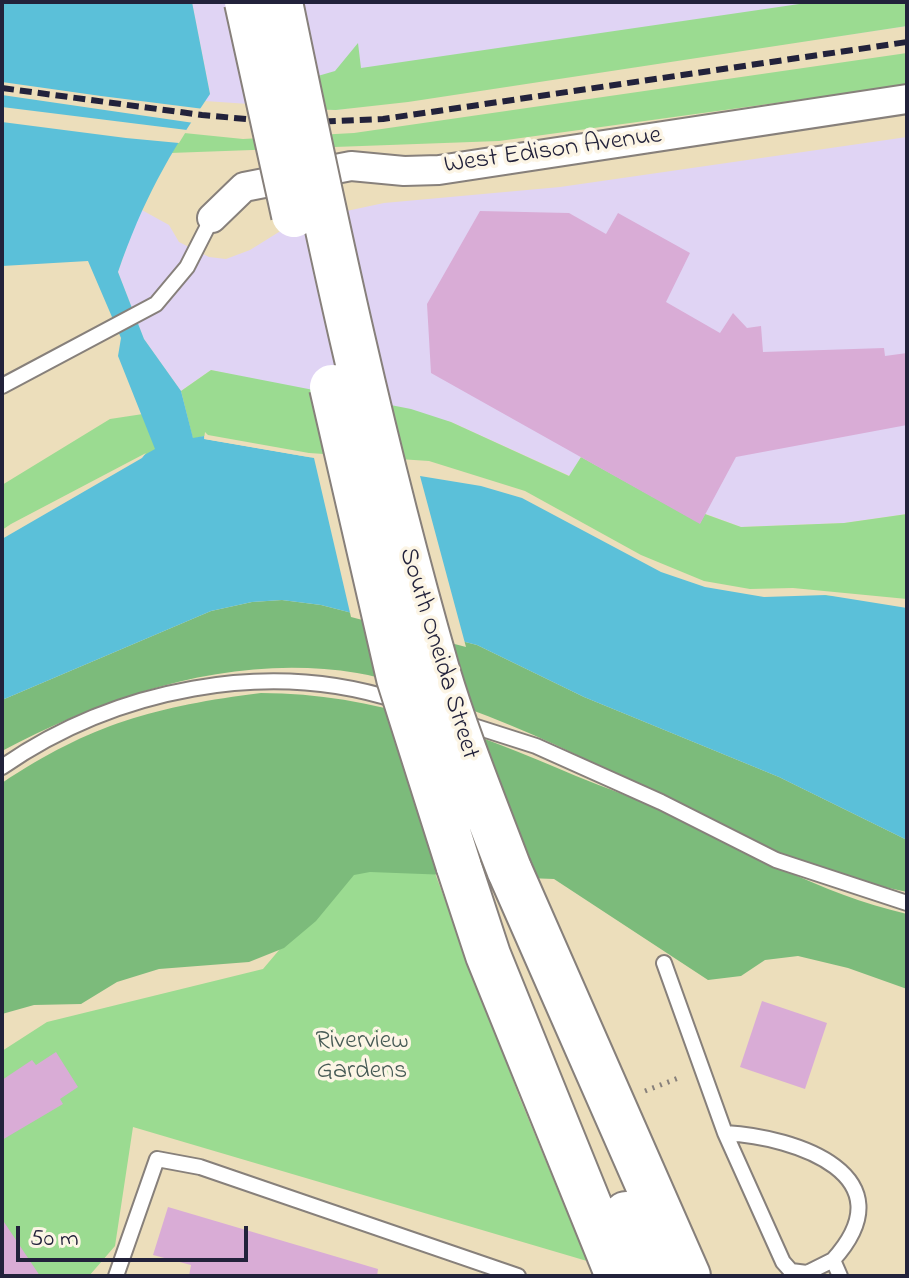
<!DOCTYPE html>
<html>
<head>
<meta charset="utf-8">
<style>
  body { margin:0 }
  #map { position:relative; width:909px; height:1278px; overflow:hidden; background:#ecdebb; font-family:"Indie Flower",sans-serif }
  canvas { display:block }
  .frame { position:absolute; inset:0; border:4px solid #22223b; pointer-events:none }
  .scale { position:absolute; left:16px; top:1226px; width:232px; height:36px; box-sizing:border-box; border:4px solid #22223b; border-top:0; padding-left:10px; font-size:24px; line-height:28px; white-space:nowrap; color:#22223b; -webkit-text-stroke:6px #fcf5e5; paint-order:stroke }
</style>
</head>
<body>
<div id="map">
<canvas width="909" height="1278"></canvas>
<div class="frame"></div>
<div class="scale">50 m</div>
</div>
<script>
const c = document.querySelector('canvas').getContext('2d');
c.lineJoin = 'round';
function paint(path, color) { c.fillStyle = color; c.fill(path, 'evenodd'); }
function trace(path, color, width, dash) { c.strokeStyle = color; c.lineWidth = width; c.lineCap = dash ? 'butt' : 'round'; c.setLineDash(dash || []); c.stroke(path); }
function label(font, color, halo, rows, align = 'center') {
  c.font = font + ' "Indie Flower",sans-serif'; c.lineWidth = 7; c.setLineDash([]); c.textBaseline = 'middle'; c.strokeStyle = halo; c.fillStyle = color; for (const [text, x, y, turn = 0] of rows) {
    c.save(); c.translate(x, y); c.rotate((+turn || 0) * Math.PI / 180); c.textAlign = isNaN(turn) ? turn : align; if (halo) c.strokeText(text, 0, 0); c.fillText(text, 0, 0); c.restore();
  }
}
paint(new Path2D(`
  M 192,2 L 907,2 L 907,26 L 336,110 L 205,101 L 210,93 Z
  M 907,137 L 907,514 L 844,523 L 741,527 L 706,514 L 700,524 L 581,457 L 570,476 L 451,422 L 211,370 L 181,391 L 144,339 L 118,272 L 140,209 L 169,225 L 179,242 L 209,257 L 226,259 L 250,250 L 295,222 L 384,203 L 560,187 Z`), '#e0d4f4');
paint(new Path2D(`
  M 813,2 L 907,2 L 907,26 L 408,102 L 336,110 L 297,109 L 304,80 L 335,71 L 358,43 L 361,68 Z
  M 907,53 L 907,85 L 499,141 L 170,153 L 184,133 L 243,139 L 354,133 Z
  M 211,370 L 411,409 L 451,422 L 569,476 L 581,457 L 700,523 L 705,514 L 741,527 L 844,523 L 907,514 L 907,603 L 749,593 L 703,585 L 309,457 L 204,436 L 193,439 L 181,391 Z
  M 143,414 L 156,450 L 2,535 L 2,485 L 110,419 Z
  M 430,860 L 519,1096 L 587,1261 L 133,1127 L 115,1246 L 89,1276 L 2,1276 L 2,1051 L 47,1022 L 263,969 L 352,864 Z`), '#9bdb91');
paint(new Path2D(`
  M 282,600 L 321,605 L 477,645 L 584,697 L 779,777 L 907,840 L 907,892 C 868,883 828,875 791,858 C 674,808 565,740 443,700 C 416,691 386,677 357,673 C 232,653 111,694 2,751 L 2,700 L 211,611 L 252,602 Z
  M 261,693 C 375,693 473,732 576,776 C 606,788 637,799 666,813 C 748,851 818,893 907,914 L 907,989 L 848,968 L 798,956 L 765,960 L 741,976 L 708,980 L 554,879 L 370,872 L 354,875 L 316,921 L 284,948 L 249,962 L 159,969 L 117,982 L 81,1004 L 34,1005 L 2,1014 L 2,783 C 90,724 157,706 261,693 Z`), '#7cbb7b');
paint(new Path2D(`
  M 2,2 L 192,2 L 210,94 C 168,156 143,200 118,272 L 144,339 L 181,391 L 193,438 L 204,436 L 205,439 L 309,457 L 428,465 L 523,495 L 639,559 L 703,585 L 749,593 L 792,592 L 907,603 L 907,840 L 779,777 L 584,697 L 477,645 L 321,605 L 282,600 L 252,602 L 211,611 L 2,700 L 2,535 L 155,449 L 118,356 L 121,338 L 88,261 L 2,266 Z`), '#5bc0d9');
paint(new Path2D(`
  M 2,82 L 101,96 L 204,109 L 194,123 L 2,95 Z
  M 2,107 L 187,130 L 179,143 L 126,138 L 2,122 Z
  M 205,432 L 208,435 L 309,453 L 429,461 L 525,491 L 641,555 L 704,581 L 750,589 L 793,588 L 907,599 L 907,608 L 826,595 L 764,597 L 705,587 L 661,572 L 522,498 L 481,486 L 420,476 L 466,647 L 351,617 L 314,458 L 204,439 Z
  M 146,453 L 142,458 L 2,539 L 2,530 L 11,524 Z`), '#ecdebb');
paint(new Path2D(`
  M 480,211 L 569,213 L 606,234 L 618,213 L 690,253 L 666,302 L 720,333 L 733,313 L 747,328 L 761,326 L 763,352 L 884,348 L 885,356 L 907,353 L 907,425 L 736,457 L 700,524 L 431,373 L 427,304 Z
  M 762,1001 L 827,1023 L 805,1089 L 740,1067 Z
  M 56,1052 L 78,1087 L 60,1099 L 63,1104 L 2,1140 L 2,1080 L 32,1060 L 36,1065 Z
  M 168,1207 L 378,1269 L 377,1276 L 189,1276 L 191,1265 L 153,1255 Z
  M 2,1219 L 40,1276 L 2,1276 Z`), '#d9acd6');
const lane = new Path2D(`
  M 2,386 L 156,304 L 187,267 L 212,218
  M 464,723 L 536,746 L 661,802 L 776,860 L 907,903
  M 2,767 C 115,689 267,658 398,701
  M 664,963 L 725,1133 L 783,1262 L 791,1271 L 807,1273 L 833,1260 L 840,1276
  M 725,1133 C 798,1137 909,1176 833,1260
  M 116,1276 L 157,1159 L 200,1167 L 518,1276`);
const street = new Path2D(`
  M 212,218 L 244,187 L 351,166 L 404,171 L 439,170 L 907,99`);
const primary = new Path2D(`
  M 458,864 L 488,955 L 618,1276
  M 509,869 L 688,1276
  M 626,1214 L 651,1276`);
trace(lane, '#87807b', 18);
trace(street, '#87807b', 32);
trace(primary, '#87807b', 48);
trace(new Path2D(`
  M 645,1091 L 681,1077`), '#87807b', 5, [2, 6]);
trace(lane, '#fff', 14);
trace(street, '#fff', 28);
trace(primary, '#fff', 44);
trace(new Path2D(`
  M 2,88 L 202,115 L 290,123 L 383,119 L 907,42`), '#22223b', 6, [12, 6]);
const primaryBridge = new Path2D(`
  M 247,2 L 294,215
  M 280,2 C 326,226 374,450 437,670 C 457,737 484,803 509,869
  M 332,387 L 399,678 L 458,864`);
trace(primaryBridge, '#87807b', 48, []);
trace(primaryBridge, '#fff', 44);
label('26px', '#22223b', '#fcf5e5', [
  ["West Edison Avenue",553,152,-8],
  ["South Oneida Street",437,654,73]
]);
label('26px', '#465a55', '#fcf5e5', [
  ["Riverview",362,1043],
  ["Gardens",362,1073]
]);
</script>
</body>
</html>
